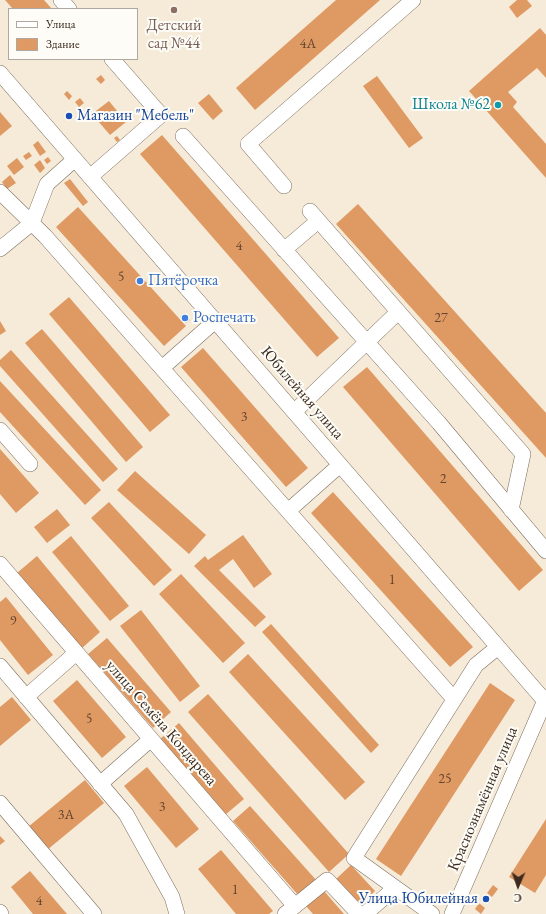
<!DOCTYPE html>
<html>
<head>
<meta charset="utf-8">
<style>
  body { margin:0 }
  #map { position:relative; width:546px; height:914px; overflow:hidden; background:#f6ebd8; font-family:"EB Garamond",serif }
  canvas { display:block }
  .legend { position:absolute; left:8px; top:8px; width:130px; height:52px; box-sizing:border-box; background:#fdfcf7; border:1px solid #afa8a0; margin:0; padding:5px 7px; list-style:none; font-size:12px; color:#3b2a1e }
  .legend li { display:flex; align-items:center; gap:8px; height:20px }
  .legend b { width:20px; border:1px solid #afa8a0 }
  .north { position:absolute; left:498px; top:866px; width:40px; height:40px; -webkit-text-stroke:3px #fdfcf7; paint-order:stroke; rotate:182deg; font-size:11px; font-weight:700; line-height:16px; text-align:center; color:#3b2a1e }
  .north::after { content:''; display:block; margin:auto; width:14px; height:18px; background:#3b2a1e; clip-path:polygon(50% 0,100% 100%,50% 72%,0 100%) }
</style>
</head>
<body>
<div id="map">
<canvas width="546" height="914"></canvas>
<ul class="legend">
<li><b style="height:5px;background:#fff"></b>Улица</li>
<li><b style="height:11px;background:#df9963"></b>Здание</li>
</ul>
<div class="north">С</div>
</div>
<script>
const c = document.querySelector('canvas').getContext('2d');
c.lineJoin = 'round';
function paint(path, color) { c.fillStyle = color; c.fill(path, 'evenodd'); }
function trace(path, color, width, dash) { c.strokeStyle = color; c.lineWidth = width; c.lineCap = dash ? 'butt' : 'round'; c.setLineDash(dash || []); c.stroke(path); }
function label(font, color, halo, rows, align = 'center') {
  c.font = font + ' "EB Garamond",serif'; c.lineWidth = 4; c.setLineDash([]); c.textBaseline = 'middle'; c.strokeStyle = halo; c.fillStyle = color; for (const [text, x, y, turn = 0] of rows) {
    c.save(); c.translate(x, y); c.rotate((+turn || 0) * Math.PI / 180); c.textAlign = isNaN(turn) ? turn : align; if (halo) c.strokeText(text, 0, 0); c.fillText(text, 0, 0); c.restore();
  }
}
paint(new Path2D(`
  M 5,0 L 44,0 L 52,9 L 13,9 Z
  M 336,0 L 380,0 L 255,110 L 236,88 Z
  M 517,0 L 527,0 L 532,6 L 517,18 L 509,7 Z
  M 540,28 L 546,35 L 546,78 L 537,68 L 508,92 L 517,102 L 513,107 L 546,144 L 546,178 L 469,91 Z
  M 101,75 L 105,80 L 101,84 L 96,79 Z
  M 377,76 L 423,138 L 409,148 L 363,86 Z
  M 67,91 L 72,96 L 69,100 L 64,94 Z
  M 209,94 L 223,111 L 213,120 L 198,103 Z
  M 80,98 L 84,103 L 79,107 L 75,102 Z
  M 109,101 L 126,122 L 110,135 L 92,114 Z
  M 0,112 L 12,126 L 0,136 Z
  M 162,135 L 339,338 L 317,357 L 140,154 Z
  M 117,136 L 120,140 L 117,142 L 114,138 Z
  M 38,141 L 46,152 L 40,156 L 33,145 Z
  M 29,152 L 32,156 L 26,160 L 23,156 Z
  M 48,157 L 51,161 L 47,164 L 44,160 Z
  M 17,158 L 24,167 L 14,175 L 7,166 Z
  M 40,160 L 45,168 L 40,173 L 34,165 Z
  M 10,175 L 16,183 L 7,189 L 2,182 Z
  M 70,179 L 88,202 L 83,206 L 64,183 Z
  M 358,204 L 546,413 L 546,458 L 336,224 Z
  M 78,207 L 186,326 L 164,346 L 56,227 Z
  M 69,297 L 170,415 L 150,432 L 49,314 Z
  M 184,313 L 190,320 L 186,323 L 180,317 Z
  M 0,321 L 6,331 L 0,335 Z
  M 42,329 L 143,447 L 126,462 L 25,343 Z
  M 203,348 L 308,468 L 286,487 L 181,367 Z
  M 11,350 L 118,469 L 103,482 L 0,366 L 0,360 Z
  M 367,367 L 543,570 L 519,591 L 343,387 Z
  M 0,381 L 101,490 L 85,505 L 0,412 Z
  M 0,449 L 39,493 L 16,513 L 0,494 Z
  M 135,471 L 206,535 L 189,554 L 117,490 Z
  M 333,492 L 473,647 L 450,667 L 311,513 Z
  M 109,502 L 172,570 L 154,586 L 91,518 Z
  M 57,509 L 70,525 L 47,543 L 34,527 Z
  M 243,535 L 272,574 L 254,588 L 233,559 L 219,570 L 266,617 L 255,627 L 194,566 L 205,556 L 208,560 Z
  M 71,536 L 129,606 L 110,621 L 52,552 Z
  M 37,556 L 100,632 L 81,649 L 17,573 Z
  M 181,574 L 245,643 L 223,663 L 159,594 Z
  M 6,597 L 53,655 L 28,675 L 0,640 L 0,602 Z
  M 141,610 L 200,686 L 180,702 L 120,626 Z
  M 271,624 L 379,745 L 371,753 L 262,632 Z
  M 107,638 L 171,712 L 153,728 L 88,654 Z
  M 248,654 L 365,782 L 345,800 L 229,672 Z
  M 77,680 L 126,737 L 102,758 L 53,701 Z
  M 490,683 L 515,700 L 401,876 L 376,859 Z
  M 208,694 L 349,854 L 329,872 L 188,712 Z
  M 12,697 L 31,720 L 0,746 L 0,707 Z
  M 179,723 L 244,799 L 225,815 L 160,739 Z
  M 147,767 L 199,829 L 176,848 L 124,786 Z
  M 85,780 L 104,803 L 47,850 L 28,827 Z
  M 250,806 L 317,881 L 299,896 L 233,821 Z
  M 546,819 L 546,875 L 535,893 L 509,877 Z
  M 0,836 L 5,841 L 0,845 Z
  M 221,850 L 273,911 L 269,914 L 236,914 L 198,869 Z
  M 351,865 L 375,891 L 360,905 L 336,879 Z
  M 30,871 L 67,914 L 33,914 L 11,887 Z
  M 493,885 L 498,889 L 492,897 L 487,893 Z
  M 324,891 L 344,914 L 313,914 L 306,906 Z
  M 479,903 L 485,908 L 481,914 L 475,909 Z`), '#df9963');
const minor = new Path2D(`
  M 61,0 L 69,9
  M 0,73 L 545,701
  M 183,136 L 439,423 L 546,551
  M 90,177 L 161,115 L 112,59
  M 284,186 L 248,144 L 413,0
  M 0,192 L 45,236 L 454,699
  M 310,211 L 523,454 L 511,510
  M 0,249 L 32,223 L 47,184 L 75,159
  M 284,250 L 318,221
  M 162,368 L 215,321
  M 294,412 L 398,312
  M 0,430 L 30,464
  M 288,511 L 340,465
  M 0,564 L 295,906
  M 0,666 L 126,814 L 172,897 L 177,914
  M 26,697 L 76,653
  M 100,784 L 151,739
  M 0,803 L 94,914
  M 0,912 L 1,914
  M 285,914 L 327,880 L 359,914
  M 365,914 L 395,888
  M 432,914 L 354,858 L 476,665 L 498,647
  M 452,914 L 546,698`);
trace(minor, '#7c6e5f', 16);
trace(minor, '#fff', 15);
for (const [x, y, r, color] of [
  [174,10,4,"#8d6e63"],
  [498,105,4,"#0f9aa8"],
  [69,116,4,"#1a4fb4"],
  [140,281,4,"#3f7fe0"],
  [185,318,4,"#3f7fe0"],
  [486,899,4,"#1a4fb4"]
]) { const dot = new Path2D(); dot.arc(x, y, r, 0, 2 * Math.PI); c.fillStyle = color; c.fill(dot); trace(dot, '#fdfcf7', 1.5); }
label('14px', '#64462f', null, [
  ["4А",308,44],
  ["4",239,246],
  ["5",121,277],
  ["27",441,318],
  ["3",244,417],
  ["2",443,479],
  ["1",392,580],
  ["9",13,621],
  ["5",89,719],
  ["25",445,779],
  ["3",162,807],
  ["3А",66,815],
  ["1",235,890],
  ["4",39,901]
]);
label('16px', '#785e54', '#fdfcf7', [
  ["Детский",174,26],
  ["сад №44",174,44]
]);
label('16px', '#0d838f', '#fdfcf7', [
  ["Школа №62",490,105]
], 'right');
label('16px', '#164399', '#fdfcf7', [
  ["Магазин \"Мебель\"",77,116],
  ["Улица Юбилейная",478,899,"right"]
], 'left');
label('16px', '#366cbe', '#fdfcf7', [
  ["Пятёрочка",148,281],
  ["Роспечать",193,318]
], 'left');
label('16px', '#3b2a1e', '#fdfcf7', [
  ["Юбилейная улица",302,393,49],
  ["улица Семёна Кондарева",161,723,49],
  ["Краснознамённая улица",483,799,-67]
]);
</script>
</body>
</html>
